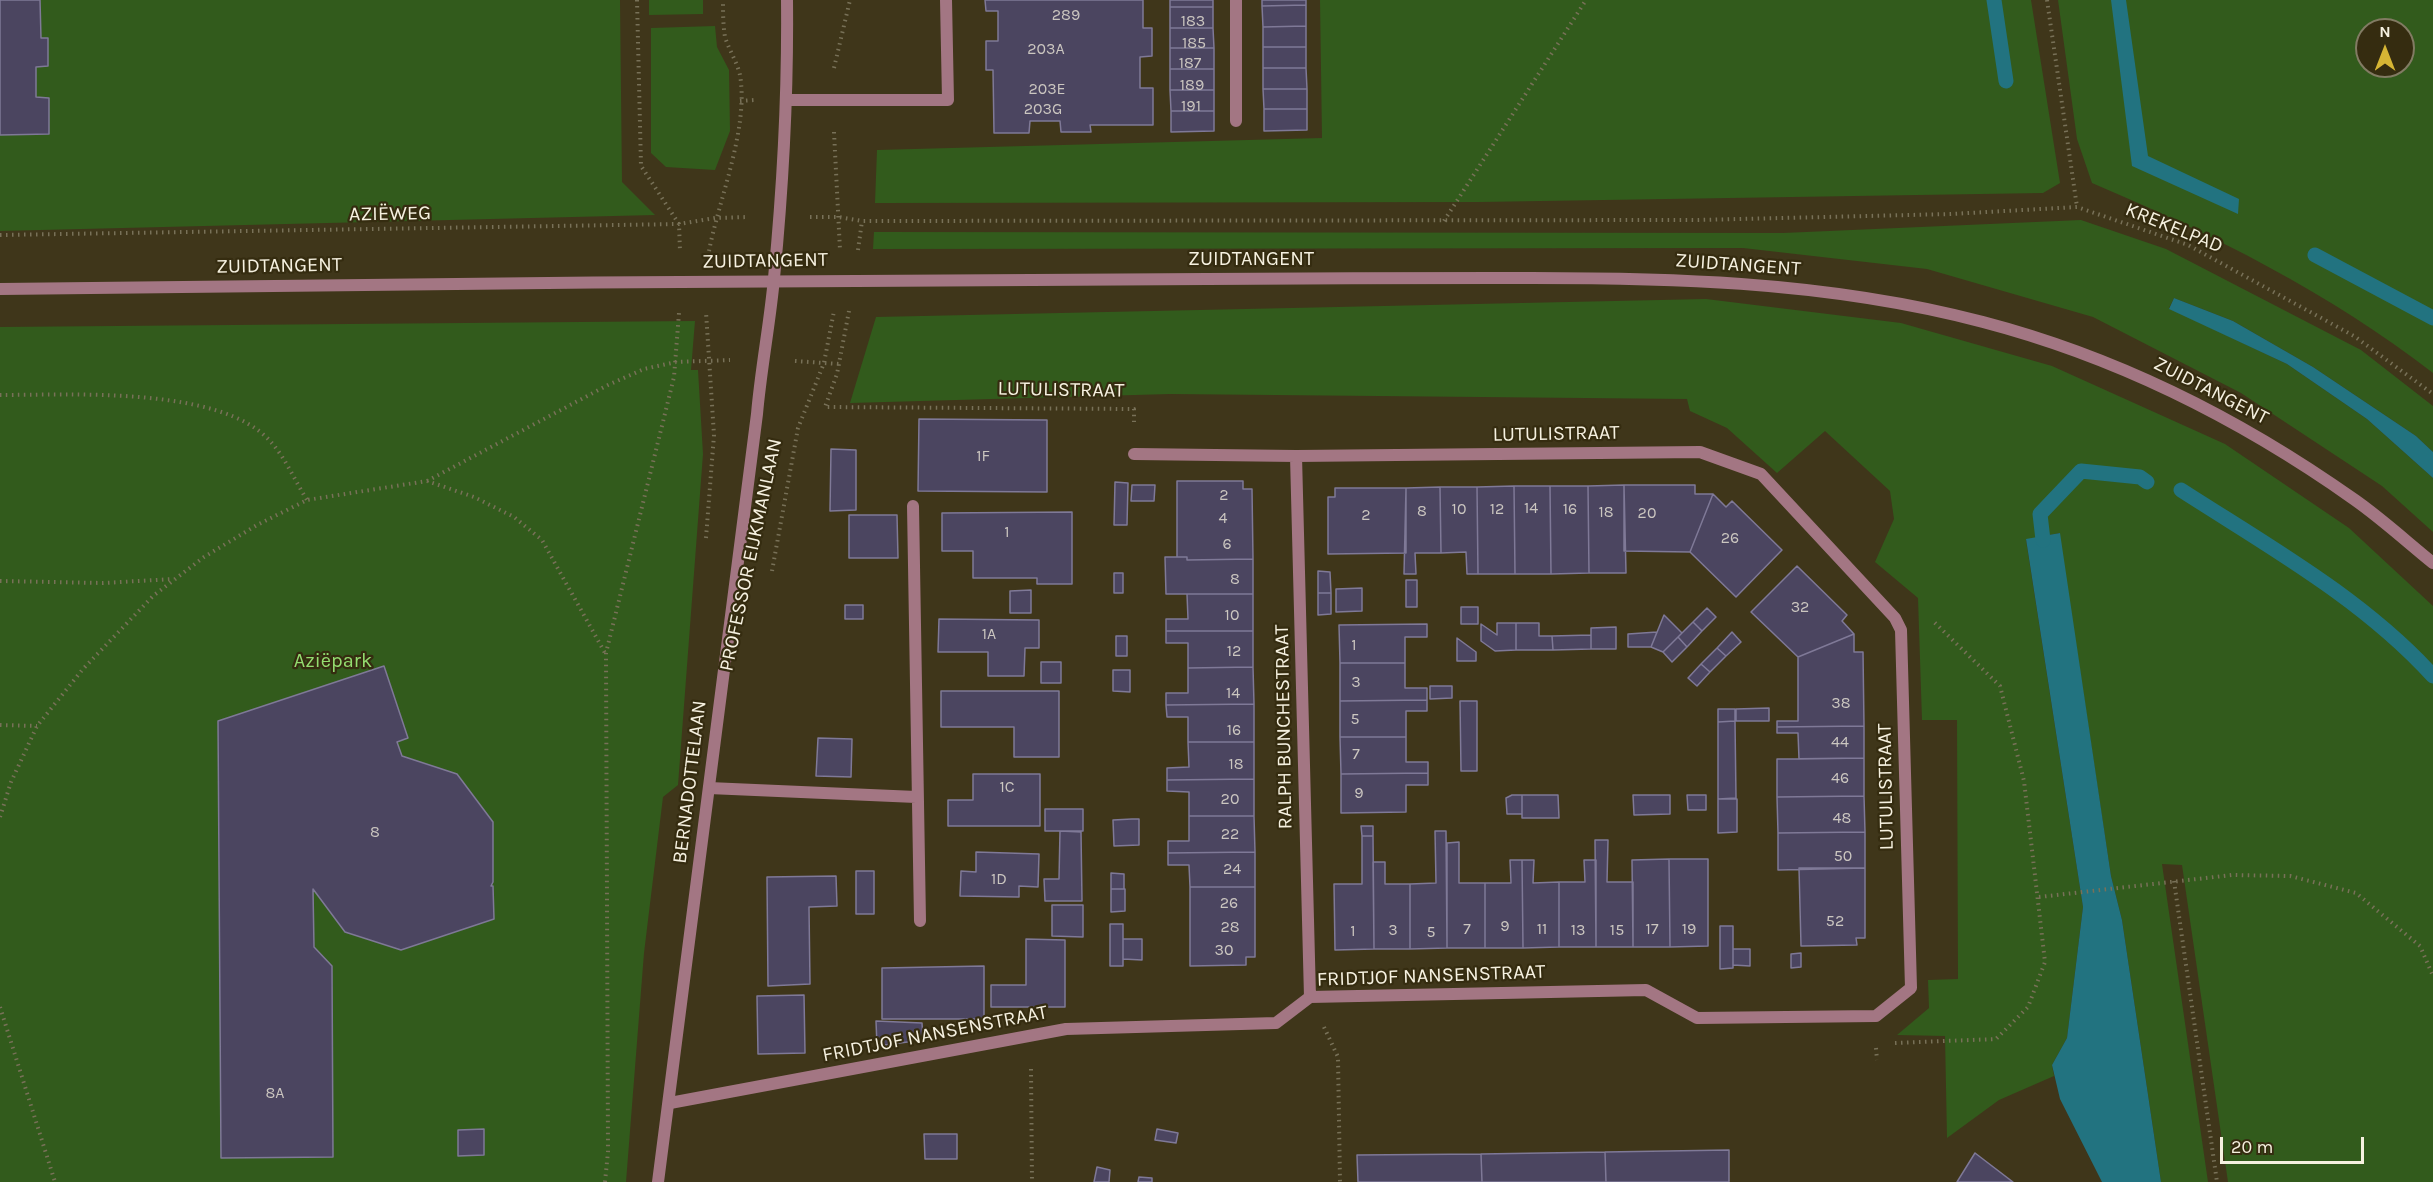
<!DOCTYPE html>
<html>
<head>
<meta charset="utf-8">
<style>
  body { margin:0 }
  #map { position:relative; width:2433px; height:1182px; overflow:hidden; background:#3f361a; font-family:Karla,sans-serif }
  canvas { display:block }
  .north { position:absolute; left:2355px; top:18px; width:60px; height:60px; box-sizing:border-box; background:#352c10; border:2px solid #827b63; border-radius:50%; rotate:0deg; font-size:16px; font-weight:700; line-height:24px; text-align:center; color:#f6f1e0 }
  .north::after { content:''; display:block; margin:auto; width:21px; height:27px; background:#d6b534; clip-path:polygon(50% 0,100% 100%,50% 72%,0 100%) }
  .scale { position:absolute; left:2220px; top:1137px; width:144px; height:27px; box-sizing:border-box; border:3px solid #f6f1e0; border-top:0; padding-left:8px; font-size:18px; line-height:21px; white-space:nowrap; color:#f6f1e0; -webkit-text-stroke:4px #352c10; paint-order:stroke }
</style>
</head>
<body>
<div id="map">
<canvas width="2433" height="1182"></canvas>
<div class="north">N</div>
<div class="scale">20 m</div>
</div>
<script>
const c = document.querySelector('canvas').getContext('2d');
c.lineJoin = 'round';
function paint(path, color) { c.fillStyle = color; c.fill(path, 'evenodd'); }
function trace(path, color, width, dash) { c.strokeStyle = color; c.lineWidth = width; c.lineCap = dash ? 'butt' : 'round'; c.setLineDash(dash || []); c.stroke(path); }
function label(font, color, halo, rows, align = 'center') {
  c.font = font + ' Karla,sans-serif'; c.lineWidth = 4.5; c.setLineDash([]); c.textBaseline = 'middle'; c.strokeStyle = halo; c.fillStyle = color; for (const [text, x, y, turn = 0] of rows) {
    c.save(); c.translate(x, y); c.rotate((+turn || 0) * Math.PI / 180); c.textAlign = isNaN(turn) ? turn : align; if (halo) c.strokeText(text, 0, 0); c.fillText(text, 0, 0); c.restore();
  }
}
paint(new Path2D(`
  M 0,0 L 620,0 L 622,182 L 655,215 L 0,231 Z
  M 649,0 L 703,0 L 703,14 L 649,15 Z
  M 1320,0 L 2031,0 L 2060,183 L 2043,193 L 1479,202 L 875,203 L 877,150 L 1322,138 Z
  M 2058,0 L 2433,0 L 2433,373 C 2330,293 2212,234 2092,183 L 2077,139 ZM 2367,30 L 2403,30 L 2403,66 L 2367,66 Z
  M 715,26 L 717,47 L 729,70 L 730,131 L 715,170 L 666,167 L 651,153 L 651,28 Z
  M 2081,220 L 2166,249 L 2361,350 L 2433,406 L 2433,452 L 2416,436 L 2313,367 L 2233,321 L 2174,298 L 2169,308 L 2287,364 L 2367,419 L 2433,478 L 2433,532 L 2382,486 L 2241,393 L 2093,317 L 1927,269 L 1743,248 L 873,249 L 874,232 L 1783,233 Z
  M 1706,299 L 1901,323 L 2052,366 L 2225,444 L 2349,528 L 2433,606 L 2433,1182 L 2228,1182 L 2182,865 L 2162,864 L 2208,1182 L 2161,1182 L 2122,920 L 2111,876 L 2059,533 L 2026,540 L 2083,907 L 2067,1038 L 2052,1065 L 2054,1076 L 1999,1100 L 1947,1138 L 1945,1036 L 1897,1035 L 1929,1008 L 1928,980 L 1958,979 L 1957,720 L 1922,720 L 1918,598 L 1875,562 L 1894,519 L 1890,491 L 1825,431 L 1777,473 L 1727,428 L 1690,411 L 1687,399 L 1170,394 L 850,403 L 876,317 Z
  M 695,321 L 691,370 L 698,370 L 703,454 L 678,785 L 663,797 L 644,953 L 626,1182 L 0,1182 L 0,327 Z`), '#325b1c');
paint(new Path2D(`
  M 2111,0 L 2126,0 L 2148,156 L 2239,199 L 2238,214 L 2132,166 Z
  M 2174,298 L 2233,321 L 2313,367 L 2416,436 L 2433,452 L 2433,478 L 2367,419 L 2287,364 L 2169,309 Z
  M 2060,533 L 2111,876 L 2122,920 L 2161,1182 L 2102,1182 L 2060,1099 L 2052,1065 L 2067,1038 L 2083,907 L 2026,539 Z`), '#227380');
trace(new Path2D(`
  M 1994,0 L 2006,81
  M 2315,255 L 2433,318
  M 2181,490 C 2268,546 2363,599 2433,676
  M 2043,540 L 2040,514 L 2081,471 L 2140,477 L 2147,482`), '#227380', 15);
const building = new Path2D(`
  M 0,0 L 40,0 L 41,38 L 48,38 L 48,66 L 36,67 L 36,97 L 49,98 L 49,134 L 0,135 Z
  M 985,0 L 1143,0 L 1143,28 L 1152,28 L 1152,56 L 1140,57 L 1140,88 L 1153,88 L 1153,125 L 1090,125 L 1091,132 L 1061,132 L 1060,121 L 1030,121 L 1029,133 L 994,133 L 993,70 L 986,70 L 986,41 L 998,41 L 998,11 L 986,11 Z
  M 1170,0 L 1213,0 L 1213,7 L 1170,7 Z
  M 1262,0 L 1306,0 L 1306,5 L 1262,6 Z
  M 1306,5 L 1306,26 L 1263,27 L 1262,6 Z
  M 1170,7 L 1213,7 L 1213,28 L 1170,28 Z
  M 1306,26 L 1306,47 L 1263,47 L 1263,27 Z
  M 1170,28 L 1213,28 L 1214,48 L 1170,48 Z
  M 1263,47 L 1306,47 L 1306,68 L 1263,68 Z
  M 1170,48 L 1214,48 L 1214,69 L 1170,69 Z
  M 1263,68 L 1306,68 L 1307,89 L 1263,89 Z
  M 1170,69 L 1214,69 L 1214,90 L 1170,90 Z
  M 1263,89 L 1307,89 L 1307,109 L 1264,109 Z
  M 1170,90 L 1214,90 L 1214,111 L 1171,111 Z
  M 1264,109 L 1307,109 L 1307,130 L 1264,131 Z
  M 1171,111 L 1214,111 L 1214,131 L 1171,132 Z
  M 919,419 L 1047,420 L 1047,492 L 918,491 Z
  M 831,449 L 856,450 L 856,510 L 830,511 Z
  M 1177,481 L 1243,481 L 1243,489 L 1252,489 L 1253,559 L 1187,560 L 1187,557 L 1177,557 Z
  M 1115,482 L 1128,483 L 1127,525 L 1114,525 Z
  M 1132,485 L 1155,485 L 1154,501 L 1131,501 Z
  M 1624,485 L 1626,573 L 1589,573 L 1588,486 Z
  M 1624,485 L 1695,485 L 1695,494 L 1713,494 L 1690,552 L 1624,551 Z
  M 1514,486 L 1515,574 L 1478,574 L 1477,487 Z
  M 1514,486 L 1550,486 L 1551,574 L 1515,574 Z
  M 1550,486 L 1588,486 L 1589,573 L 1551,574 Z
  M 1440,487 L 1477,487 L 1478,574 L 1467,574 L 1466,552 L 1441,553 Z
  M 1440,487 L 1441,553 L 1415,553 L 1416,574 L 1404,574 L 1406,488 Z
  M 1335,488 L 1406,488 L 1406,553 L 1328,554 L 1328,497 L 1335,497 Z
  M 1713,494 L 1726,507 L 1732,501 L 1782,550 L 1736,597 L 1690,552 Z
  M 1072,512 L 1072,584 L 1037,584 L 1037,578 L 973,578 L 973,551 L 942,551 L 942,513 Z
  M 849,515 L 897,515 L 898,558 L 849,558 Z
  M 1165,557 L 1187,557 L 1187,560 L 1253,559 L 1253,594 L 1166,594 Z
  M 1797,566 L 1847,615 L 1842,621 L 1854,634 L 1798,657 L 1751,612 Z
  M 1318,571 L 1330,572 L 1331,593 L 1318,593 Z
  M 1114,573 L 1123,573 L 1123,593 L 1114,593 Z
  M 1406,580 L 1417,580 L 1417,607 L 1406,607 Z
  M 1362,588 L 1362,611 L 1336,612 L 1336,589 Z
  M 1031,590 L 1031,613 L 1010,613 L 1010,591 Z
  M 1318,593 L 1331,593 L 1331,614 L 1318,615 Z
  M 1187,594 L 1253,594 L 1253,631 L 1166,631 L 1166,619 L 1188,619 Z
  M 845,605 L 863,605 L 863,619 L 845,619 Z
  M 1461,607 L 1478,607 L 1478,624 L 1461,624 Z
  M 1707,608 L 1716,617 L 1702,631 L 1693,622 Z
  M 1664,615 L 1682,633 L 1663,652 L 1651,647 Z
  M 939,619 L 1039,620 L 1039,648 L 1025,648 L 1024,676 L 988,676 L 988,652 L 938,652 Z
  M 1693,622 L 1702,631 L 1687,647 L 1678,637 Z
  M 1497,623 L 1516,623 L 1516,650 L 1495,651 L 1481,641 L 1481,624 L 1497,635 Z
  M 1516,623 L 1539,623 L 1539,636 L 1552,636 L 1553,650 L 1516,650 Z
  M 1427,624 L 1427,637 L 1405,637 L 1405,663 L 1340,663 L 1339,625 Z
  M 1616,627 L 1616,649 L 1591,649 L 1591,628 Z
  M 1166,631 L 1253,631 L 1253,667 L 1188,668 L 1188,643 L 1166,643 Z
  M 1657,632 L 1651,647 L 1628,647 L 1628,634 Z
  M 1732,632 L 1741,642 L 1726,656 L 1717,648 Z
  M 1854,634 L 1854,652 L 1863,652 L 1864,726 L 1777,727 L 1777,721 L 1798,721 L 1798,657 Z
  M 1591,635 L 1591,649 L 1553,650 L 1552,636 Z
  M 1116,636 L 1127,636 L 1127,656 L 1116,656 Z
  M 1678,637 L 1687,647 L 1672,662 L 1663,652 Z
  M 1457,638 L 1476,652 L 1476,661 L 1457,661 Z
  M 1717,648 L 1726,656 L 1710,672 L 1701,664 Z
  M 1041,662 L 1061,662 L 1061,683 L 1041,683 Z
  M 1340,663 L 1405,663 L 1405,688 L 1427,688 L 1427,700 L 1340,701 Z
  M 1701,664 L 1710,672 L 1697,686 L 1688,678 Z
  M 384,666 L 408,738 L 397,742 L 402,756 L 457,774 L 493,822 L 493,882 L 491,886 L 493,886 L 494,919 L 401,950 L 345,932 L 313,889 L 314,947 L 332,966 L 333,1157 L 221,1158 L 218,721 Z
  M 1253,667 L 1254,704 L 1166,705 L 1166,693 L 1188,693 L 1188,668 Z
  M 1113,670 L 1130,670 L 1130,692 L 1113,691 Z
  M 1430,686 L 1452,686 L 1452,698 L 1430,699 Z
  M 941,691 L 1059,691 L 1059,757 L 1014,757 L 1014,727 L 941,727 Z
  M 1427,700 L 1427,711 L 1406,711 L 1406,737 L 1340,737 L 1340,701 Z
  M 1460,701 L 1477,701 L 1477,771 L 1461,771 Z
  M 1254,704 L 1254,742 L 1188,742 L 1188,717 L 1167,717 L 1166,705 Z
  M 1769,708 L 1769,721 L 1736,721 L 1736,709 Z
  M 1718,709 L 1735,709 L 1735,721 L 1718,722 Z
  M 1735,721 L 1736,798 L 1718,799 L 1718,722 Z
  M 1864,726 L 1864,758 L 1799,759 L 1798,733 L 1777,733 L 1777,727 Z
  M 1340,737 L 1406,737 L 1406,762 L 1428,762 L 1428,773 L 1341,774 Z
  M 818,738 L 852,739 L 851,777 L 816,776 Z
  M 1188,742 L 1254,742 L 1254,779 L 1167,780 L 1167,768 L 1189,767 Z
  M 1864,758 L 1864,796 L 1777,797 L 1777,759 Z
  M 1428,773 L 1428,785 L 1406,785 L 1406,812 L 1341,813 L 1341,774 Z
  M 973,774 L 1040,774 L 1040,826 L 948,826 L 948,800 L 973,800 Z
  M 1254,779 L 1254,816 L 1189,816 L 1189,792 L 1167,791 L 1167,780 Z
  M 1512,795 L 1522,795 L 1522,814 L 1507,814 L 1506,798 Z
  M 1522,795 L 1558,795 L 1559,818 L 1522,818 Z
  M 1633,795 L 1670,795 L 1670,814 L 1634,815 Z
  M 1687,795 L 1706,795 L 1706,810 L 1688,810 Z
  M 1864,796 L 1865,832 L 1778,833 L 1777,797 Z
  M 1718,799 L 1737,799 L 1737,832 L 1718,833 Z
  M 1045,809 L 1083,809 L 1083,831 L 1045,831 Z
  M 1189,816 L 1254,816 L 1255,852 L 1168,853 L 1168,841 L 1189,841 Z
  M 1132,819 L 1139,819 L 1139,845 L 1114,846 L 1113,820 Z
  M 1361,826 L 1373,826 L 1373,836 L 1362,836 Z
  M 1060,831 L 1081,832 L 1082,901 L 1045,901 L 1044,879 L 1059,879 Z
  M 1435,831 L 1446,831 L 1447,948 L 1410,949 L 1410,884 L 1436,883 Z
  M 1865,832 L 1865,868 L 1778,870 L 1778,833 Z
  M 1362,836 L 1373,836 L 1374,949 L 1335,950 L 1334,884 L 1362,884 Z
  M 1595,840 L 1608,840 L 1607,882 L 1633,882 L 1633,947 L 1596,947 Z
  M 1459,842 L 1459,883 L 1485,883 L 1485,948 L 1447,948 L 1447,843 Z
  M 976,852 L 1039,854 L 1038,887 L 1019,886 L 1019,897 L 960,896 L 961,871 L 976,872 Z
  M 1255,852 L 1255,887 L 1190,887 L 1189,865 L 1168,865 L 1168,853 Z
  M 1669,859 L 1670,947 L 1633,947 L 1632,860 Z
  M 1669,859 L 1708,859 L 1708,946 L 1670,947 Z
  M 1510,860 L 1522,860 L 1523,948 L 1485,948 L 1485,883 L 1511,883 Z
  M 1522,860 L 1534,860 L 1533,883 L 1559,882 L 1559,947 L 1523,948 Z
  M 1584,860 L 1596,860 L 1596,947 L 1559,947 L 1559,882 L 1585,882 Z
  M 1373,862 L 1385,862 L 1385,884 L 1410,884 L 1410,949 L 1374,949 Z
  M 1799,868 L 1865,868 L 1865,938 L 1856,938 L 1857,945 L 1801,946 Z
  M 856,871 L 874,871 L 874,914 L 856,914 Z
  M 1111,873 L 1124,874 L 1124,889 L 1111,889 Z
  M 836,876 L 837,906 L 809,907 L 810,984 L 768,986 L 767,877 Z
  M 1190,887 L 1255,887 L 1255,957 L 1246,957 L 1246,965 L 1190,966 Z
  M 1111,889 L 1125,889 L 1125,911 L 1111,912 Z
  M 1052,905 L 1083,905 L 1083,937 L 1052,936 Z
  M 1110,924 L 1123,924 L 1123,966 L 1110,966 Z
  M 1720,926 L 1733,926 L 1733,968 L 1720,969 Z
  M 1026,939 L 1065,940 L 1065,1007 L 991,1007 L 991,985 L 1026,985 Z
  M 1123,939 L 1142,939 L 1142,960 L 1123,959 Z
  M 1733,949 L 1750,949 L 1750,966 L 1733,965 Z
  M 1801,953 L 1801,967 L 1791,968 L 1791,954 Z
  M 984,966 L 984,1019 L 882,1019 L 882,968 Z
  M 804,995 L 805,1053 L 758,1054 L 757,996 Z
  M 876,1021 L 922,1023 L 923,1040 L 877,1046 Z
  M 484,1129 L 484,1155 L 458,1156 L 458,1130 Z
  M 1157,1129 L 1178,1133 L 1176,1143 L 1155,1140 Z
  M 924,1134 L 957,1134 L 957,1159 L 925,1159 Z
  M 1729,1150 L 1729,1182 L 1606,1182 L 1605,1152 Z
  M 1605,1152 L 1606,1182 L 1482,1182 L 1481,1154 Z
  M 1975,1153 L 2013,1182 L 1957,1182 Z
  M 1481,1154 L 1482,1182 L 1358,1182 L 1357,1155 Z
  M 1097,1167 L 1110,1170 L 1109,1182 L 1094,1182 Z
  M 1139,1177 L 1152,1178 L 1152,1182 L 1138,1182 Z`);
paint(building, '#4b4560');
trace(building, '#7f7997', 1.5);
trace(new Path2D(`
  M 637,0 L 641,166 L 679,224 L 680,251
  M 2047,0 L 2077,207
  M 834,68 L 850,0
  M 740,101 L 754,100
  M 834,132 L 840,250
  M 810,217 L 839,217 L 862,221 L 1698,220 L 1951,214 L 2077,207 L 2188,245 L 2354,336 L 2433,394
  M 1444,221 L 1586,0
  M 0,235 L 679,224 L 715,218 L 749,217
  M 858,250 L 862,221
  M 709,251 C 719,199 749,128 740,75 C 737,62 729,50 725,37 C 723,25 723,12 723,0
  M 849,311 L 837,374 L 825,407 L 1134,409 L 1134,422
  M 795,361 L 839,364
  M 0,395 C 70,395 221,386 270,441 C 285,457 295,481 307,500
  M 427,481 L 608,385 L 644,369 L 676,362 L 730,360
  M 706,538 L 714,435 L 706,312
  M 772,571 L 798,428 L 824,363 L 834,311
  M 0,581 L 103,583 L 174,579
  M 0,725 L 37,726
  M 0,817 L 11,782 L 37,726 L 83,669 L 153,596 L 204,557 L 257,525 L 307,500 L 427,481 L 474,497 L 514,517 L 542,540 L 605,653
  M 2174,881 L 2217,1182
  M 2039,897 L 2232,875 L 2290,876 L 2356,893 L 2420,946 L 2433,976
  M 0,1007 L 55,1182
  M 1324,1027 L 1338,1057 L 1340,1182
  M 1895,1043 L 1996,1039 L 2028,1007 L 2045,962 L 2024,781 L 2000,686 L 1932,620
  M 1876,1048 L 1877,1060
  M 1031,1069 L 1032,1182
  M 605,1182 L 608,1152 L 606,653 L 674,377 L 679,313`), '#787158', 4, [1.5, 4.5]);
trace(new Path2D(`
  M 1236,0 L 1236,121
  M 787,100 L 948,100 L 946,0
  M 0,289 C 402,284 805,280 1207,279 C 1303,278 1400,278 1496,278 C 1660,277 1823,280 1983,322 C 2117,357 2242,420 2355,500 C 2382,519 2407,542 2433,563
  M 913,506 L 920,921
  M 709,788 L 916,797`), '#a37683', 12);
trace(new Path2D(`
  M 1296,456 L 1310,997
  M 670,1103 L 1066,1029 L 1276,1023 L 1310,997 L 1646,990 L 1697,1018 L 1876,1016 L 1911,988 L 1901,630 L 1895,618 L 1761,474 L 1700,452 L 1296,456 L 1134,454`), '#a37683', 12);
trace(new Path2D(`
  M 658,1182 L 757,414 C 761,368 770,323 774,278 C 783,185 788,93 787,0`), '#a37683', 12);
label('16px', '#cbc6c0', null, [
  ["289",1066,15],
  ["183",1193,21],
  ["185",1194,43],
  ["203A",1046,49],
  ["187",1190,63],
  ["189",1192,85],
  ["203E",1047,89],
  ["191",1191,106],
  ["203G",1043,109],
  ["1F",983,456],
  ["2",1224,495],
  ["14",1531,508],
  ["10",1459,509],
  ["12",1497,509],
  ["16",1570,509],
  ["8",1422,511],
  ["18",1606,512],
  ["20",1647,513],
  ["2",1366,515],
  ["4",1223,518],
  ["1",1007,532],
  ["26",1730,538],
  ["6",1227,544],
  ["8",1235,579],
  ["32",1800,607],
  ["10",1232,615],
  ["1A",989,634],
  ["1",1354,645],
  ["12",1234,651],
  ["3",1356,682],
  ["14",1233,693],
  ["38",1841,703],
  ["5",1355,719],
  ["16",1234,730],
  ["44",1840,742],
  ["7",1356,754],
  ["18",1236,764],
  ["46",1840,778],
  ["1C",1007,787],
  ["9",1359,793],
  ["20",1230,799],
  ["48",1842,818],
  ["8",375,832],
  ["22",1230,834],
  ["50",1843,856],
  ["24",1232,869],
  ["1D",999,879],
  ["26",1229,903],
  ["52",1835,921],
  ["9",1505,926],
  ["28",1230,927],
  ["7",1467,929],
  ["11",1542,929],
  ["17",1652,929],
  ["19",1689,929],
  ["3",1393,930],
  ["13",1578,930],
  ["15",1617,930],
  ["1",1353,931],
  ["5",1431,932],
  ["30",1224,950],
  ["8A",275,1093]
]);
label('20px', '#f6f1e0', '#352c10', [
  ["AZIËWEG",390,214,-1],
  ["KREKELPAD",2174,228,22],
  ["ZUIDTANGENT",1251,259],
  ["ZUIDTANGENT",765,261,-1],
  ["ZUIDTANGENT",1738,265,4],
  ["ZUIDTANGENT",279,266,-1],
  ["LUTULISTRAAT",1061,390,1],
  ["ZUIDTANGENT",2211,391,27],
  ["LUTULISTRAAT",1556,434,-1],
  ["PROFESSOR EIJKMANLAAN",751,555,-78],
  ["RALPH BUNCHESTRAAT",1284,727,-91],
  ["BERNADOTTELAAN",690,782,-83],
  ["LUTULISTRAAT",1886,787,-91],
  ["FRIDTJOF NANSENSTRAAT",1431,976,-2],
  ["FRIDTJOF NANSENSTRAAT",935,1034,-11]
]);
label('20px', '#94dd70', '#352c10', [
  ["Aziëpark",333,661]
]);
</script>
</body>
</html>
